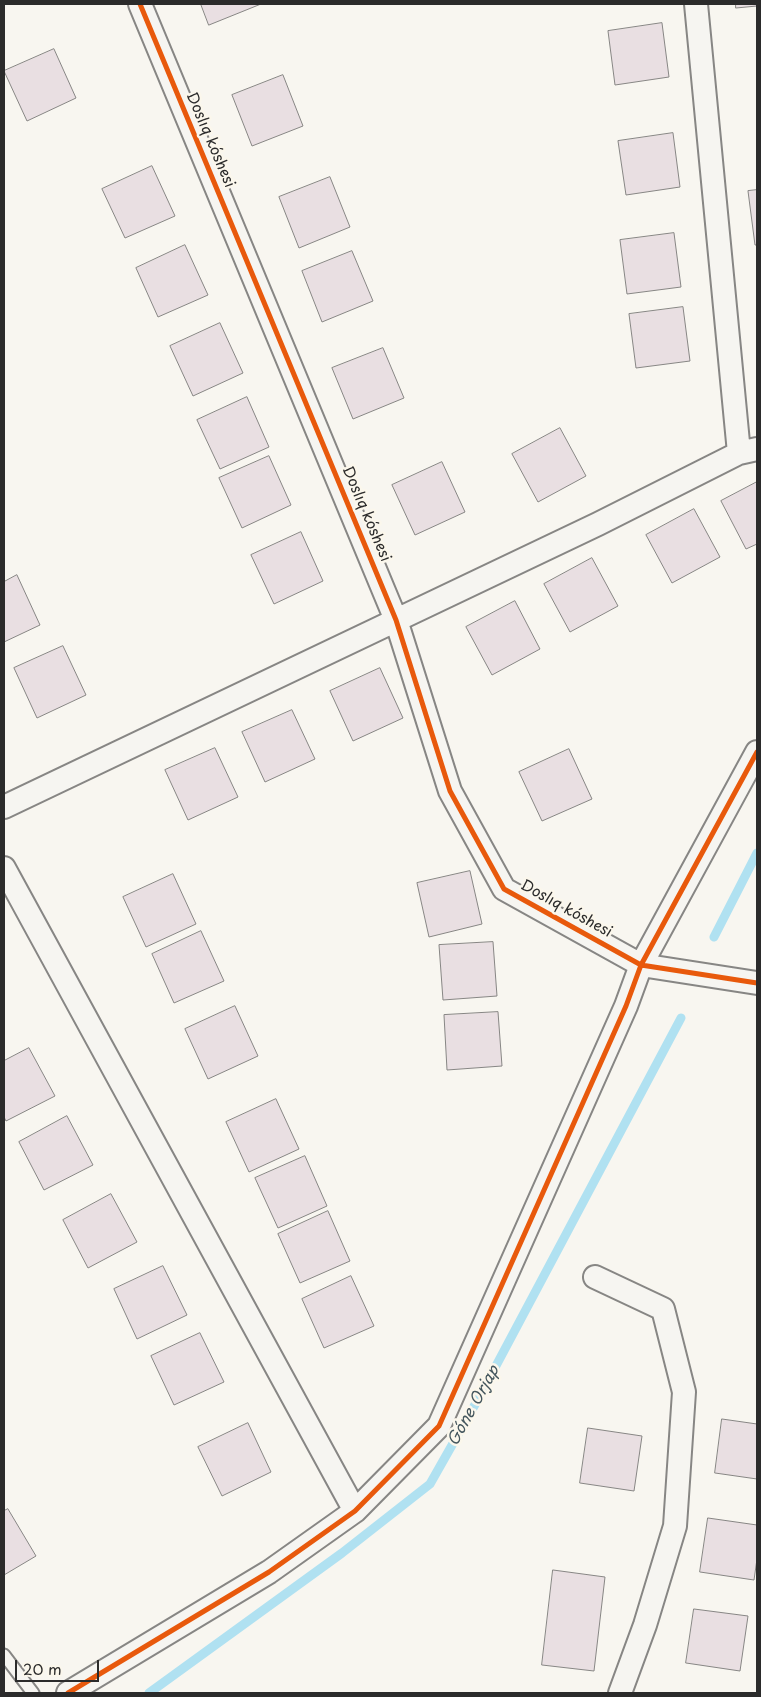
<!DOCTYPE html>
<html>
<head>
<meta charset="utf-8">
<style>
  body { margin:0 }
  #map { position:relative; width:761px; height:1697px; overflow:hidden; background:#f8f6f0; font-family:"Playpen Sans",sans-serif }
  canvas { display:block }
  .frame { position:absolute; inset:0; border:5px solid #2b2b2b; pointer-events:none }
  .scale { position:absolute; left:15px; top:1660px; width:84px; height:22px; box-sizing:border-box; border:2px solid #2b2b2b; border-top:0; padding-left:6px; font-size:15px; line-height:18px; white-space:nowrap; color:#2b2b2b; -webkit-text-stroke:4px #fbf7ec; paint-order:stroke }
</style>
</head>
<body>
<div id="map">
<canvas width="761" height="1697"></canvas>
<div class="frame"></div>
<div class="scale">20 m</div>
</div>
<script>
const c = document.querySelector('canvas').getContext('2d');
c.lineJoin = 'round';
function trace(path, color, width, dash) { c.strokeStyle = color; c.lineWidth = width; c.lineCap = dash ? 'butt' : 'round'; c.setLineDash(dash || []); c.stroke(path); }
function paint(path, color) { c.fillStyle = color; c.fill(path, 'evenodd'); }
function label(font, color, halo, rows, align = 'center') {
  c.font = font + ' "Playpen Sans",sans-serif'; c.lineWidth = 5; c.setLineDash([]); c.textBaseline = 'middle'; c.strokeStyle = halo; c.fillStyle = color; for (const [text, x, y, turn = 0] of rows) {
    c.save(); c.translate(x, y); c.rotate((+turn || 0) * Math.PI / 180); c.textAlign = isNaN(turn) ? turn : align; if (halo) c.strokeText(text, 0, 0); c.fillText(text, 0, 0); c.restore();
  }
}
trace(new Path2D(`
  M 714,937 L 757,853
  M 149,1693 L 342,1553 L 430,1484 L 481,1394 L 681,1018`), '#b0e1f1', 9);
const building = new Path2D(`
  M 201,4 L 261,4 L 209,25 Z
  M 736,4 L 757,4 L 757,6 L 736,8 Z
  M 662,23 L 669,77 L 615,85 L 608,31 Z
  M 54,49 L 76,98 L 27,121 L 4,71 Z
  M 283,75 L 303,126 L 252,146 L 232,95 Z
  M 673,133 L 680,187 L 626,195 L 618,141 Z
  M 152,166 L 175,216 L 125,238 L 102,189 Z
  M 330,177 L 350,227 L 299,248 L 279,197 Z
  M 757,190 L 757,245 L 755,245 L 748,191 Z
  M 674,233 L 681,287 L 627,294 L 620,240 Z
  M 185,245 L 208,295 L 158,317 L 136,268 Z
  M 352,251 L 373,301 L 322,322 L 302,271 Z
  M 683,307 L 690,361 L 636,368 L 629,314 Z
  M 220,323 L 243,373 L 193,396 L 170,346 Z
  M 383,348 L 404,398 L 353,419 L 332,368 Z
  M 247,397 L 269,447 L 220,469 L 197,420 Z
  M 560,428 L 586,476 L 538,502 L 512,454 Z
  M 269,456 L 291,505 L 242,528 L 219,478 Z
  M 442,462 L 465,512 L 415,535 L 392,485 Z
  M 757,482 L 757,544 L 746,549 L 721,501 Z
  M 694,509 L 720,557 L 672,583 L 646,535 Z
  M 301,532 L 323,581 L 274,604 L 251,555 Z
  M 592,558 L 618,606 L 570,632 L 544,584 Z
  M 17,575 L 40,625 L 4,642 L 4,582 Z
  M 515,601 L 540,649 L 492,675 L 466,627 Z
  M 63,646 L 86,695 L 37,718 L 14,668 Z
  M 380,668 L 403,718 L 353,741 L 330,691 Z
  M 292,710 L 315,759 L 265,782 L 242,732 Z
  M 215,748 L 238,797 L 188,820 L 165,770 Z
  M 569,749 L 592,799 L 542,821 L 519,772 Z
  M 470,871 L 482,924 L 429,937 L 417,883 Z
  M 173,874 L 196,924 L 146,947 L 123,897 Z
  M 201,931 L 224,981 L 174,1003 L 152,954 Z
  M 493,942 L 497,996 L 443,1000 L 439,945 Z
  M 235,1006 L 258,1056 L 208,1079 L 185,1029 Z
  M 498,1012 L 502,1066 L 447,1070 L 444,1015 Z
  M 29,1048 L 55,1096 L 6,1121 L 4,1117 L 4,1061 Z
  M 276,1099 L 299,1149 L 249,1172 L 226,1122 Z
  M 67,1116 L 93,1165 L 44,1190 L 19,1142 Z
  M 305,1156 L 327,1206 L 278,1228 L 255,1178 Z
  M 111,1194 L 137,1242 L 88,1268 L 63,1220 Z
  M 328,1211 L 350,1261 L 300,1283 L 278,1234 Z
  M 163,1266 L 187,1315 L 137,1339 L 114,1289 Z
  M 351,1276 L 374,1326 L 324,1348 L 302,1299 Z
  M 200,1333 L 224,1382 L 174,1405 L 151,1356 Z
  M 722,1419 L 757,1424 L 757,1479 L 715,1473 Z
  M 248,1423 L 271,1472 L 222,1496 L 198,1447 Z
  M 588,1428 L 642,1436 L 634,1491 L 580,1483 Z
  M 8,1509 L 36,1556 L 4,1575 L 4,1511 Z
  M 708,1518 L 757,1525 L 757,1559 L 754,1580 L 700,1572 Z
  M 553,1570 L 605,1577 L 594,1671 L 542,1665 Z
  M 694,1609 L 748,1616 L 740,1671 L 686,1663 Z`);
paint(building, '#e9dfe2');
trace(building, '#878684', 1);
const lane = new Path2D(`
  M 4,1655 L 33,1693`);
const street = new Path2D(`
  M 140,4 L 396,620 L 450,791 L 504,889 L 641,965 L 757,983
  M 696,4 L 739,453
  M 4,807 L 598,524 L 739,453 L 757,449
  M 4,868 L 355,1511
  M 595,1277 L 663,1309 L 684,1392 L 675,1526 L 645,1625 L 620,1693
  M 68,1693 L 269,1572 L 355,1511 L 439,1426 L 626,1006 L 641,965 L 757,752`);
trace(lane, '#878684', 15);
trace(street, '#878684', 26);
trace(lane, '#f6f5f1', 11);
trace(street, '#f6f5f1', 22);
trace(new Path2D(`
  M 140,4 L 396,620 L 450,791 L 504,889 L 641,965 L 757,983
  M 68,1693 L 269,1572 L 355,1511 L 439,1426 L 626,1006 L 641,965 L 757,752`), '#e8590c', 5);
label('15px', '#2b2b2b', '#fbf7ec', [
  ["Doslıq kóshesi",210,140,67],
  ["Doslıq kóshesi",366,514,67],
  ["Doslıq kóshesi",566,909,29]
]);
label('italic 16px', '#44565d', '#fbf7ec', [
  ["Góne Orjap",474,1406,-61]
]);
</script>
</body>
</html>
